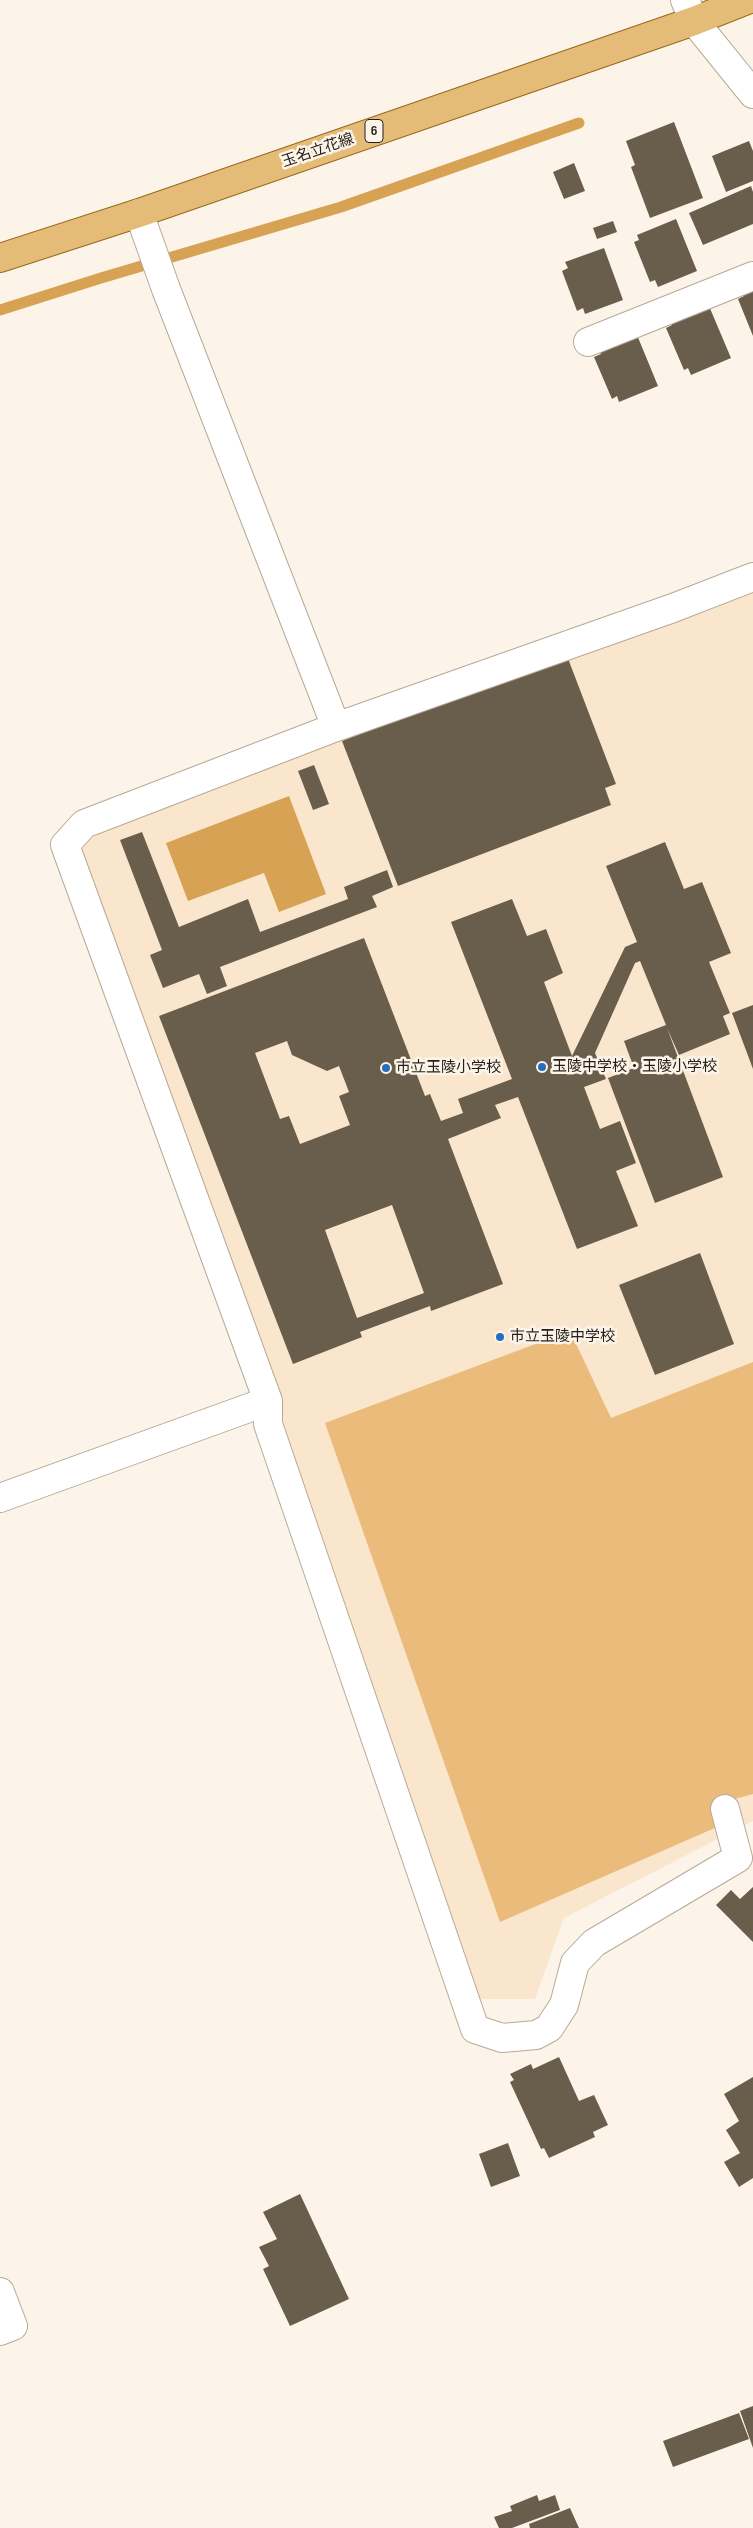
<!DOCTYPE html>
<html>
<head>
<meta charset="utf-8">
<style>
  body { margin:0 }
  canvas { display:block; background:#fdf4e9 }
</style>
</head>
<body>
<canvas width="753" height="2528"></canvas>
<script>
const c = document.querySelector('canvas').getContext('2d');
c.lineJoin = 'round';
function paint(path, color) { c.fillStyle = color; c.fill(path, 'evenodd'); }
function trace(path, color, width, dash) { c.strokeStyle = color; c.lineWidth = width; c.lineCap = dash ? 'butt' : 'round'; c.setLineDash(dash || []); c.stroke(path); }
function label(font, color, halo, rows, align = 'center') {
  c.font = font + ' "Sofia Sans Condensed","Noto Sans JP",sans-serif'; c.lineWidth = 5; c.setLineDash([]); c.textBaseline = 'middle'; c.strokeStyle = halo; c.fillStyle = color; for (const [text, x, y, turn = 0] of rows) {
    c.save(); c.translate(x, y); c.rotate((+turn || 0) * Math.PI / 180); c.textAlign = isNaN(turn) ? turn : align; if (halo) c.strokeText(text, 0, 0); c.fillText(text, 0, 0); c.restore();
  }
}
paint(new Path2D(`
  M 753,586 L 753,1821 L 564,1918 L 535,1999 L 477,1999 L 79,852 L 95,833 Z`), '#fae6cc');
paint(new Path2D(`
  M 570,1331 L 611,1418 L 753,1362 L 753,1794 L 712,1805 L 717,1827 L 500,1922 L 325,1423 Z`), '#eabb7b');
paint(new Path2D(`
  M 289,796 L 326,894 L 279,912 L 264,873 L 188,901 L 166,843 Z`), '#d8a254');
trace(new Path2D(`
  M 0,310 L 101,278 L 341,207 L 579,123`), '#d8a254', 11);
paint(new Path2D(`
  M 674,122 L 703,198 L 650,218 L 631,167 L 635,165 L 626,141 Z
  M 749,141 L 753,151 L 753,181 L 726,192 L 712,156 Z
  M 574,163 L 585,191 L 564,199 L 553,172 Z
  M 751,186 L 753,192 L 753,224 L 703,245 L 689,213 Z
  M 676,219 L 697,271 L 658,287 L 655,280 L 650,282 L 634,242 L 639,240 L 637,235 Z
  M 613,221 L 617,232 L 597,239 L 593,228 Z
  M 604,248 L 623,300 L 585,314 L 583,308 L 577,311 L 562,271 L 568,268 L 565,262 Z
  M 753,289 L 753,336 L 738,299 L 744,296 L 742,294 Z
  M 709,306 L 731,358 L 691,375 L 688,368 L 684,370 L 666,328 L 672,325 L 671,322 Z
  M 637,335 L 658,386 L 619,402 L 617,396 L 612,399 L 594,357 L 601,354 L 599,350 Z
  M 567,656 L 616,784 L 605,788 L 611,805 L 398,886 L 342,741 Z
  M 314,765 L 329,804 L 313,810 L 298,771 Z
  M 142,832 L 179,927 L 248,899 L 260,932 L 348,899 L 344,887 L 387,870 L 393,887 L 372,896 L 377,907 L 220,967 L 227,986 L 207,994 L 199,974 L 163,988 L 150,955 L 162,950 L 120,840 Z
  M 665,842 L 684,889 L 702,882 L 731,953 L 709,962 L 730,1013 L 723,1016 L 730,1034 L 679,1055 L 667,1028 L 723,1177 L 655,1203 L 608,1078 L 634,1068 L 624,1041 L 666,1025 L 640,961 L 635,963 L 595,1053 L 606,1079 L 584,1087 L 600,1129 L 620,1121 L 636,1163 L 616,1171 L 638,1226 L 577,1249 L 518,1097 L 495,1105 L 501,1118 L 448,1139 L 503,1284 L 431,1311 L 430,1306 L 360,1332 L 362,1337 L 293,1364 L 159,1016 L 364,938 L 425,1096 L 430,1094 L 441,1121 L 463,1113 L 458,1099 L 512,1079 L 451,922 L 512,899 L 527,936 L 546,929 L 563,973 L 544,982 L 572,1056 L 625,947 L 637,942 L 606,866 ZM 287,1041 L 292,1055 L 327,1071 L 339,1066 L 349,1092 L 339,1096 L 350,1125 L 300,1144 L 289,1116 L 280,1119 L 255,1053 ZM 392,1205 L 424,1293 L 357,1318 L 325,1230 Z
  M 753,1005 L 753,1069 L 732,1013 Z
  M 700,1253 L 734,1344 L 655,1375 L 619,1285 Z
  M 753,1887 L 753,1942 L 716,1905 L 731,1890 L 740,1899 Z
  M 559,2057 L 579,2101 L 594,2095 L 608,2125 L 593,2132 L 595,2137 L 549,2158 L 544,2148 L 541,2149 L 510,2082 L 514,2080 L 510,2074 L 531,2064 L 533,2069 Z
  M 753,2077 L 753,2178 L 739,2187 L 724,2162 L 740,2153 L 726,2130 L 739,2121 L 724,2094 Z
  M 508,2143 L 520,2176 L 491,2187 L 479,2154 Z
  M 300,2194 L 349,2299 L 290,2326 L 263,2269 L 269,2266 L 259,2247 L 277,2239 L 263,2212 Z
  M 753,2406 L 753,2448 L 740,2411 Z
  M 739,2413 L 749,2439 L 673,2467 L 663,2441 Z
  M 537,2495 L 539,2501 L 555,2495 L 560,2510 L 512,2528 L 499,2528 L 494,2517 L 512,2511 L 510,2506 Z
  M 570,2508 L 579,2528 L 530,2528 L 529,2524 Z`), '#695d4c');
const minor = new Path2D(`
  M 685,0 L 694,21 L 753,94
  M 139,213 L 166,289 L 336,727
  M 588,342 L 753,276
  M 0,1498 L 268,1401
  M 725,1809 L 738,1858 L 594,1943 L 575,1963 L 564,2005 L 549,2028 L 536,2035 L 502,2038 L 475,2029 L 268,1424 L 268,1401 L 65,845 L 84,824 L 336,727 L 673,608 L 753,577
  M 0,2292 L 13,2326 L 0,2331`);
const major = new Path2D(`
  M 0,258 L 139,213 L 694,21 L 747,0`);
trace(minor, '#b7a997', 30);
trace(major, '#96681b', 30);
trace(minor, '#fff', 28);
trace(major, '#e5bc77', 28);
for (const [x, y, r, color] of [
  [542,1067,5,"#266dbd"],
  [386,1068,5,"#266dbd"],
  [500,1337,5,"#266dbd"]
]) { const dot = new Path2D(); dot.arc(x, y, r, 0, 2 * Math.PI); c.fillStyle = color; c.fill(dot); trace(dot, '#fdf4e9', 2); }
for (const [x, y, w] of [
  [374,131,18]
]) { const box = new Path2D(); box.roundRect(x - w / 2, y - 11.5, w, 23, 4); c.fillStyle = '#fdf4e9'; c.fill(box); trace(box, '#241f18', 1); }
label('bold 14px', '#241f18', null, [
  ["6",374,131]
]);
label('15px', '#241f18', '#fdf4e9', [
  ["玉名立花線",318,151,-19]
]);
label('15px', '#241f18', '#fdf4e9', [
  ["玉陵中学校・玉陵小学校",552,1067],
  ["市立玉陵小学校",396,1068],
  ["市立玉陵中学校",510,1337]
], 'left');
</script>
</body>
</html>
